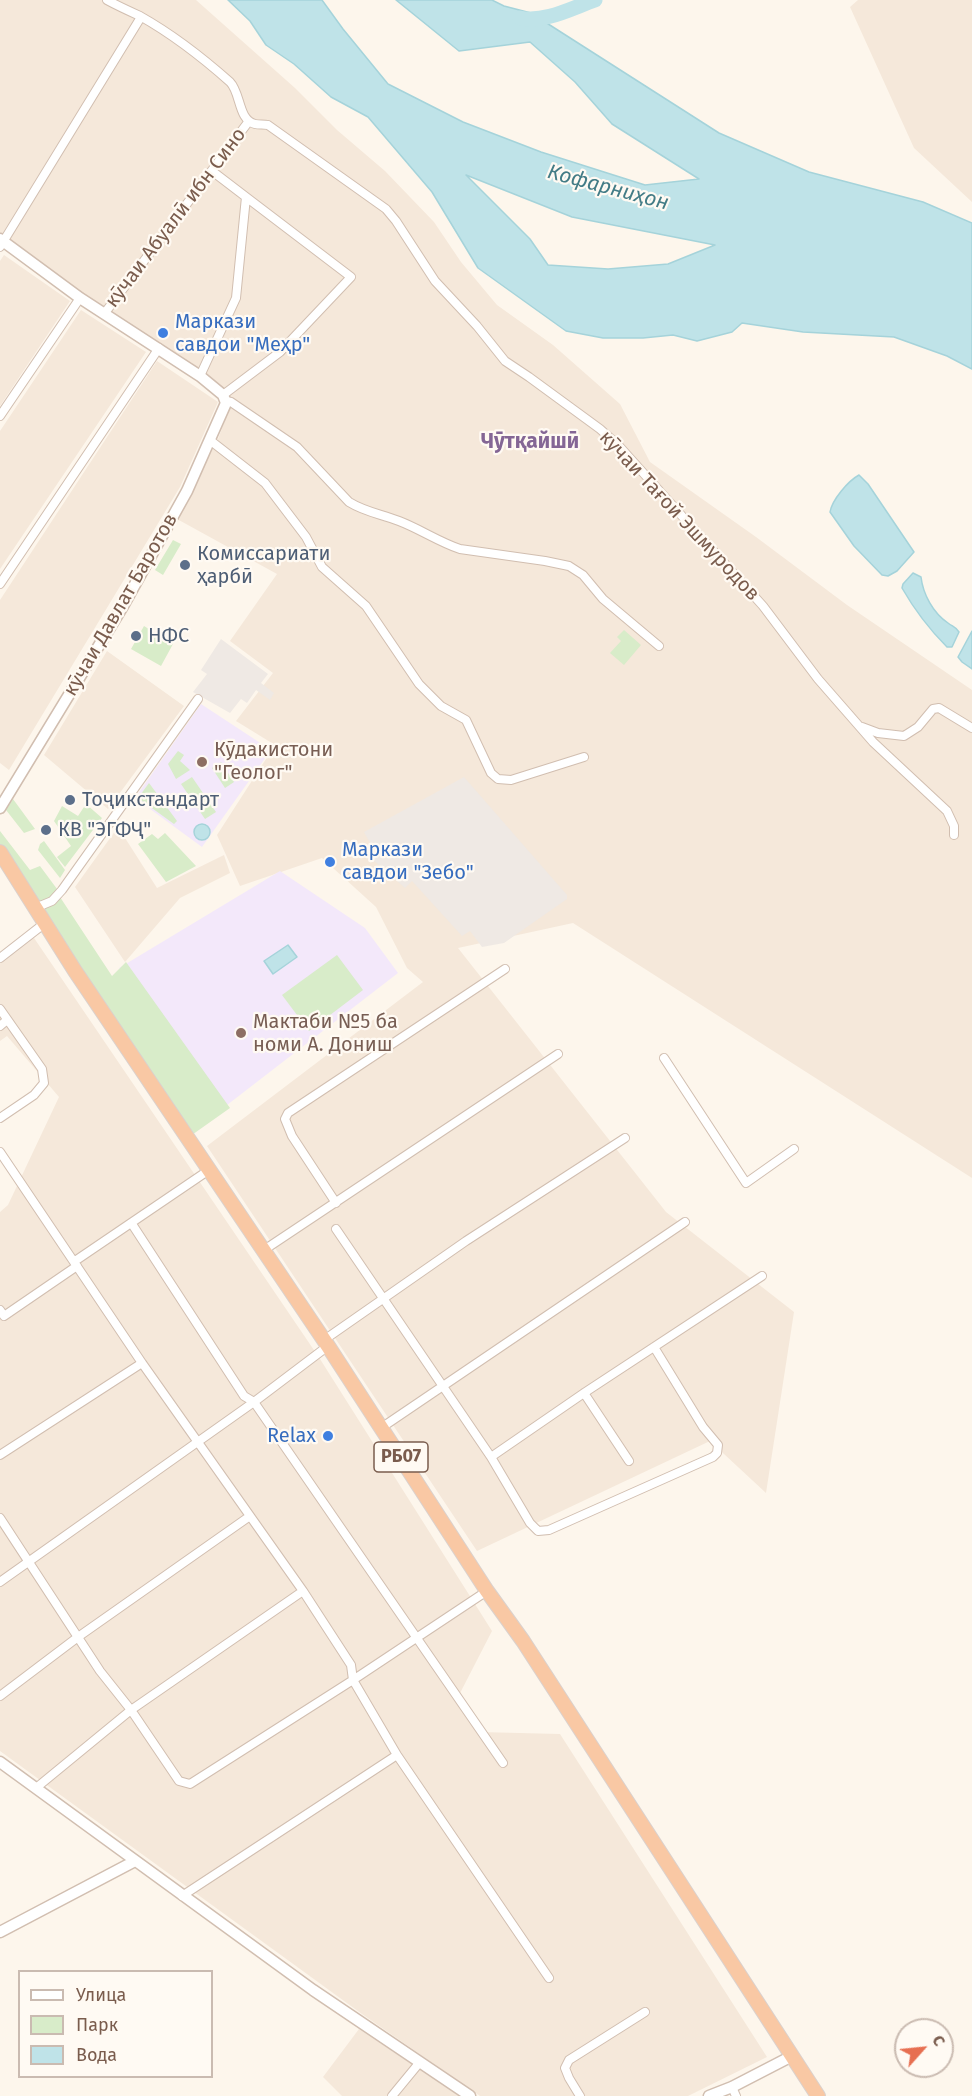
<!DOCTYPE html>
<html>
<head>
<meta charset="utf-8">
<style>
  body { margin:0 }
  #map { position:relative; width:972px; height:2096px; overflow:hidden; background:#fdf6ec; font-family:"Fira Sans",sans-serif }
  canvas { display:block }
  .legend { position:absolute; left:18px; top:1970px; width:195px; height:108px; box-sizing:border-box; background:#fffaf3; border:2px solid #cabbb1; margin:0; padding:8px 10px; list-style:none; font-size:18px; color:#7a5c4d }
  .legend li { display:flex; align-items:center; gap:12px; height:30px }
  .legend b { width:30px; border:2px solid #cabbb1 }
  .north { position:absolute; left:894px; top:2018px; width:60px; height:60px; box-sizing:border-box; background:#fffaf3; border:2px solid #cabbb1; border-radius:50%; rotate:63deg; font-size:16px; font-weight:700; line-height:24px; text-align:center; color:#7a5c4d }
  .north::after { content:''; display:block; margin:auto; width:21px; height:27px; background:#e76f51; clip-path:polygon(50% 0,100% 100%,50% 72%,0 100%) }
</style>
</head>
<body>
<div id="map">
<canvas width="972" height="2096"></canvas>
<ul class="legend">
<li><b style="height:8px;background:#fff"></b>Улица</li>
<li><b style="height:16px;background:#d8ecc9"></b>Парк</li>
<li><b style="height:16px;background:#bfe3e8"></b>Вода</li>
</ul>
<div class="north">С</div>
</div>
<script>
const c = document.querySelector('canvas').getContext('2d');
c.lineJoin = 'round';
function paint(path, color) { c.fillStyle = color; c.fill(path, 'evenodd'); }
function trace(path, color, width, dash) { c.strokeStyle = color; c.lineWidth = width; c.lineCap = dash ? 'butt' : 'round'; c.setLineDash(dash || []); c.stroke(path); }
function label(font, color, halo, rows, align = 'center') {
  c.font = font + ' "Fira Sans",sans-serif'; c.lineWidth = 4.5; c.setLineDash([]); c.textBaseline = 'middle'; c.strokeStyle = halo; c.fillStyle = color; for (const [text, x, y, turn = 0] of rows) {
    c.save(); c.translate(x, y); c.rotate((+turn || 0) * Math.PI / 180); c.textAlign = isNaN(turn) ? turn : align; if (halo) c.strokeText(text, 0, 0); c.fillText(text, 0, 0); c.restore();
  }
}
paint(new Path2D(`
  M 0,0 L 196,0 L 295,88 L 337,130 L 385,171 L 434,222 L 461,262 L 497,305 L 553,345 L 620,404 L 650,462 L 756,537 L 847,605 L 972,690 L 972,1178 L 573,923 L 458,948 L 666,1212 L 794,1312 L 766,1493 L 710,1441 L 477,1551 L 207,1146 L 423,982 L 407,968 L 376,907 L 322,858 L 240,886 L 217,835 L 275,745 L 236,721 L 273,673 L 230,641 L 277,574 L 177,519 L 218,439 L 233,399 L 0,238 Z
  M 858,0 L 972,0 L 972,202 L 914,148 L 850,7 Z
  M 4,255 L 70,301 L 0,406 L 0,261 Z
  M 81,310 L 146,352 L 0,569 L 0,431 Z
  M 157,361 L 218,402 L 180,487 L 9,770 L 0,763 L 0,600 Z
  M 107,651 L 184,706 L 108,809 L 44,755 Z
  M 118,827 L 157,888 L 224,855 L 230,873 L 180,898 L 125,962 L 75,887 Z
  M 32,935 L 320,1359 L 492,1631 L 457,1699 L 479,1732 L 560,1734 L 767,2057 L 688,2096 L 480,2096 L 362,2014 L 0,1751 L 0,1212 L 8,1205 L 59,1097 L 7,1036 L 0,1041 L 0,963 Z
  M 359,2029 L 460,2096 L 342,2096 L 323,2077 Z`), '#f5e8da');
paint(new Path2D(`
  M 221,639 L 268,674 L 261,683 L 274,693 L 270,700 L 256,690 L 247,703 L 241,699 L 230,713 L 193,692 L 207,674 L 201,670 Z
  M 464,777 L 567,895 L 567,899 L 504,943 L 482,947 L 470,931 L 462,936 L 412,881 L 405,888 L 363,851 L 370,843 L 364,832 Z`), '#efe9e4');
paint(new Path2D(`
  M 201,704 L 271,750 L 202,847 L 135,798 Z
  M 280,871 L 365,928 L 398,973 L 218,1112 L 119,968 Z`), '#f3e8fa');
paint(new Path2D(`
  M 173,540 L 181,544 L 163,575 L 155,570 Z
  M 144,626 L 173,644 L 161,666 L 131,649 Z
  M 624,630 L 641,645 L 624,665 L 610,653 L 621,641 L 617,637 Z
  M 178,751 L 184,755 L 180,761 L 190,770 L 176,779 L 168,764 Z
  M 221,762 L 234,782 L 225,788 L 212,768 Z
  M 192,777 L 216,812 L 205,819 L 181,784 Z
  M 149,783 L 177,821 L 174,824 L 138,798 Z
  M 13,799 L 35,829 L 24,833 L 6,810 Z
  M 86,804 L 102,818 L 65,867 L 57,857 L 71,846 L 54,821 L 62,806 L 78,816 Z
  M 0,831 L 30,870 L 40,866 L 60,893 L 35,908 L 0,852 Z
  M 165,833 L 196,866 L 166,882 L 138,844 L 152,834 L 158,839 Z
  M 44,841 L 65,870 L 60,878 L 38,850 L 40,844 Z
  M 60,897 L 112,976 L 126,962 L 230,1108 L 189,1137 L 39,909 Z
  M 337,955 L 363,990 L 309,1031 L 282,995 Z`), '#d8ecc9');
const water = new Path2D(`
  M 228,0 L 322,0 L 343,29 L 388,84 L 463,122 L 541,152 L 645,185 L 699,179 L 612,124 L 575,82 L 530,42 L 459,51 L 396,0 L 492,0 L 504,6 L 531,13 L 719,133 L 809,172 L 923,202 L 972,223 L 972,369 L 947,356 L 894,337 L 803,332 L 742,323 L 732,332 L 697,341 L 673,335 L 643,338 L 603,338 L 566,331 L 478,268 L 432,192 L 368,117 L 331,97 L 294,64 L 266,45 L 250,21 ZM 466,175 L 572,217 L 715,245 L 668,264 L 608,269 L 548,265 L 530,239 Z
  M 859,475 L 868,484 L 914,552 L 897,571 L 888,576 L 882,575 L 854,546 L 830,512 C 832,500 848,481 859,475 Z
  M 913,573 L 921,577 C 923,594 933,613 948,623 C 953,627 955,626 959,632 L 952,647 L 947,647 C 930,630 914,609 902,588 L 903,584 Z
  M 972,631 L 972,669 L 962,662 L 958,657 Z
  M194 832a8 8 0 1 1 16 0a8 8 0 1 1-16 0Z
  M 288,945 L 297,957 L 273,974 L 264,961 Z`);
paint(water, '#bfe3e8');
trace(water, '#a5d3da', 1.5);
trace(new Path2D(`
  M 520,18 C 545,23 572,8 595,0`), '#bfe3e8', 15);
const minor = new Path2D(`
  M 107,0 C 118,6 129,11 140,16 C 172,34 203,58 230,82 C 241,93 238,120 255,124 C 259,125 264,124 268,125 L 386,209 L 396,221 L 435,281 L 477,326 L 505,361 L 529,377 L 600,429 L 619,446 L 763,606 L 818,679 L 873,742 L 947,811 L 954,826 L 954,835
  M 212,171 L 246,197
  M 0,247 L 141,17
  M 104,314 L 249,121
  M 200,376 L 236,298 L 246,197 L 351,277 L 280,352 L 223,395
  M 226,401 L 231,402 L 297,447 L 349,502 C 365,512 381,514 399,521 C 420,529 439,542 460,549 L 545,561 L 569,566 L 583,575 L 603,599 L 659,646
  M 0,416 L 80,298
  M 211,441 L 265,483 L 306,537 L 322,567 L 366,606 L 419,684 L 441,706 L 466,720 L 491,773 L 498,779 L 511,780 L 584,757
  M 0,584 L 159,348
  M 862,727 L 878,733 L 904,736 L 918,727 L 933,709 L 939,708 L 972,728
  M 35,908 L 52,901 L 62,890 L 198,699
  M 0,958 L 45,923
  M 0,1009 L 42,1069 L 44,1083 L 34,1095 L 0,1118
  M 0,1026 L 7,1020
  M 664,1058 L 746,1183 L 794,1149
  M 0,1152 L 142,1363 L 303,1591 L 351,1665 L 353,1680 L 190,1784 L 179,1781 L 131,1710 L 100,1671 L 0,1518
  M 336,1203 L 292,1136 L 285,1119 L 288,1113 L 505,969
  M 132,1224 L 244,1396 L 254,1402 L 503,1763
  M 336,1229 L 491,1457 L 530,1523 L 538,1531 L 549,1530 L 713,1457 L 717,1453 L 718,1445 L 703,1427 L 654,1347
  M 264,1250 L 558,1054
  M 75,1261 L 209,1170
  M 0,1310 L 4,1316 L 77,1266
  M 324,1340 L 466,1241 L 625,1138
  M 584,1393 L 629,1461
  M 381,1428 L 685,1222
  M 0,1455 L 142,1363
  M 491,1457 L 584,1393 L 762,1276
  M 0,1582 L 254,1402 L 328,1346
  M 487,1591 L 353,1680 L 397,1755 L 549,1978
  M 0,1696 L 78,1637 L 250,1516
  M 36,1788 L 131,1710 L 303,1591
  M 182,1896 L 397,1755
  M 732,2087 L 736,2096
  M 392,2096 L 420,2062
  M 580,2096 L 569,2078 L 565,2068 L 569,2060 L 645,2012`);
const tertiary = new Path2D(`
  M 0,239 L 80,298 L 200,376 L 223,395 L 226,403 L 187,491 L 123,606 L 0,808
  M 0,1762 L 313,1990 L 470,2096
  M 0,1932 L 135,1861
  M 709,2096 L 732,2087 L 792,2056`);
const trunk = new Path2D(`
  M 0,852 L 75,971 L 328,1346 L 487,1591 L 523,1641 L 818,2096`);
trace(minor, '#d1beb0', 10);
trace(tertiary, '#d1beb0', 13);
trace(trunk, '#dad1cd', 16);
trace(minor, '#fff', 8);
trace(tertiary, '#fff', 10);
trace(trunk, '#f9c8a4', 14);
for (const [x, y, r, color] of [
  [163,333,6,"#3f7fe0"],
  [185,565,6,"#5c6f8a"],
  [136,636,6,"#5c6f8a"],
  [202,762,6,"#8d6e63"],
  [70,800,6,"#5c6f8a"],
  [46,830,6,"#5c6f8a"],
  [330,862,6,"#3f7fe0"],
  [241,1033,6,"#8d6e63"],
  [328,1436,6,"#3f7fe0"]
]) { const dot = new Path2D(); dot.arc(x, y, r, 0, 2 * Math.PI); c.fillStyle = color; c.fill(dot); trace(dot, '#fffaf3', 2); }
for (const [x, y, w] of [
  [401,1457,54]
]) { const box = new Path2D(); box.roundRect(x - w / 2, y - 15, w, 30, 4.5); c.fillStyle = '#fffaf3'; c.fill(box); trace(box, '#7a5c4d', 1.5); }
label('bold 18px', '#7a5c4d', null, [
  ["РБ07",401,1457]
]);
label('20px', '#7a5c4d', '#fffaf3', [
  ["кӯчаи Абуалӣ ибн Сино",176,218,-53],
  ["кӯчаи Тағой Эшмуродов",679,516,47],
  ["кӯчаи Давлат Баротов",121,605,-60]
]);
label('20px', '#366cbe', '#fffaf3', [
  ["Маркази",175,322],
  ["савдои \"Меҳр\"",175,345],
  ["Маркази",342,850],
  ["савдои \"Зебо\"",342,873],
  ["Relax",316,1436,"right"]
], 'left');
label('20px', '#4e5e75', '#fffaf3', [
  ["Комиссариати",197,554],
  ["ҳарбӣ",197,577],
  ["НФС",148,636],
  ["Тоҷикстандарт",82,800],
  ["КВ \"ЭГФҶ\"",58,830]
], 'left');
label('20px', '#785e54', '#fffaf3', [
  ["Кӯдакистони",214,750],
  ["\"Геолог\"",214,773],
  ["Мактаби №5 ба",253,1022],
  ["номи А. Дониш",253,1045]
], 'left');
label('italic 21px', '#437c86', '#fffaf3', [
  ["Кофарниҳон",608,188,15]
]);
label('bold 21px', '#846695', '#fffaf3', [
  ["Чӯтқайшӣ",530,442]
]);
</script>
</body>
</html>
